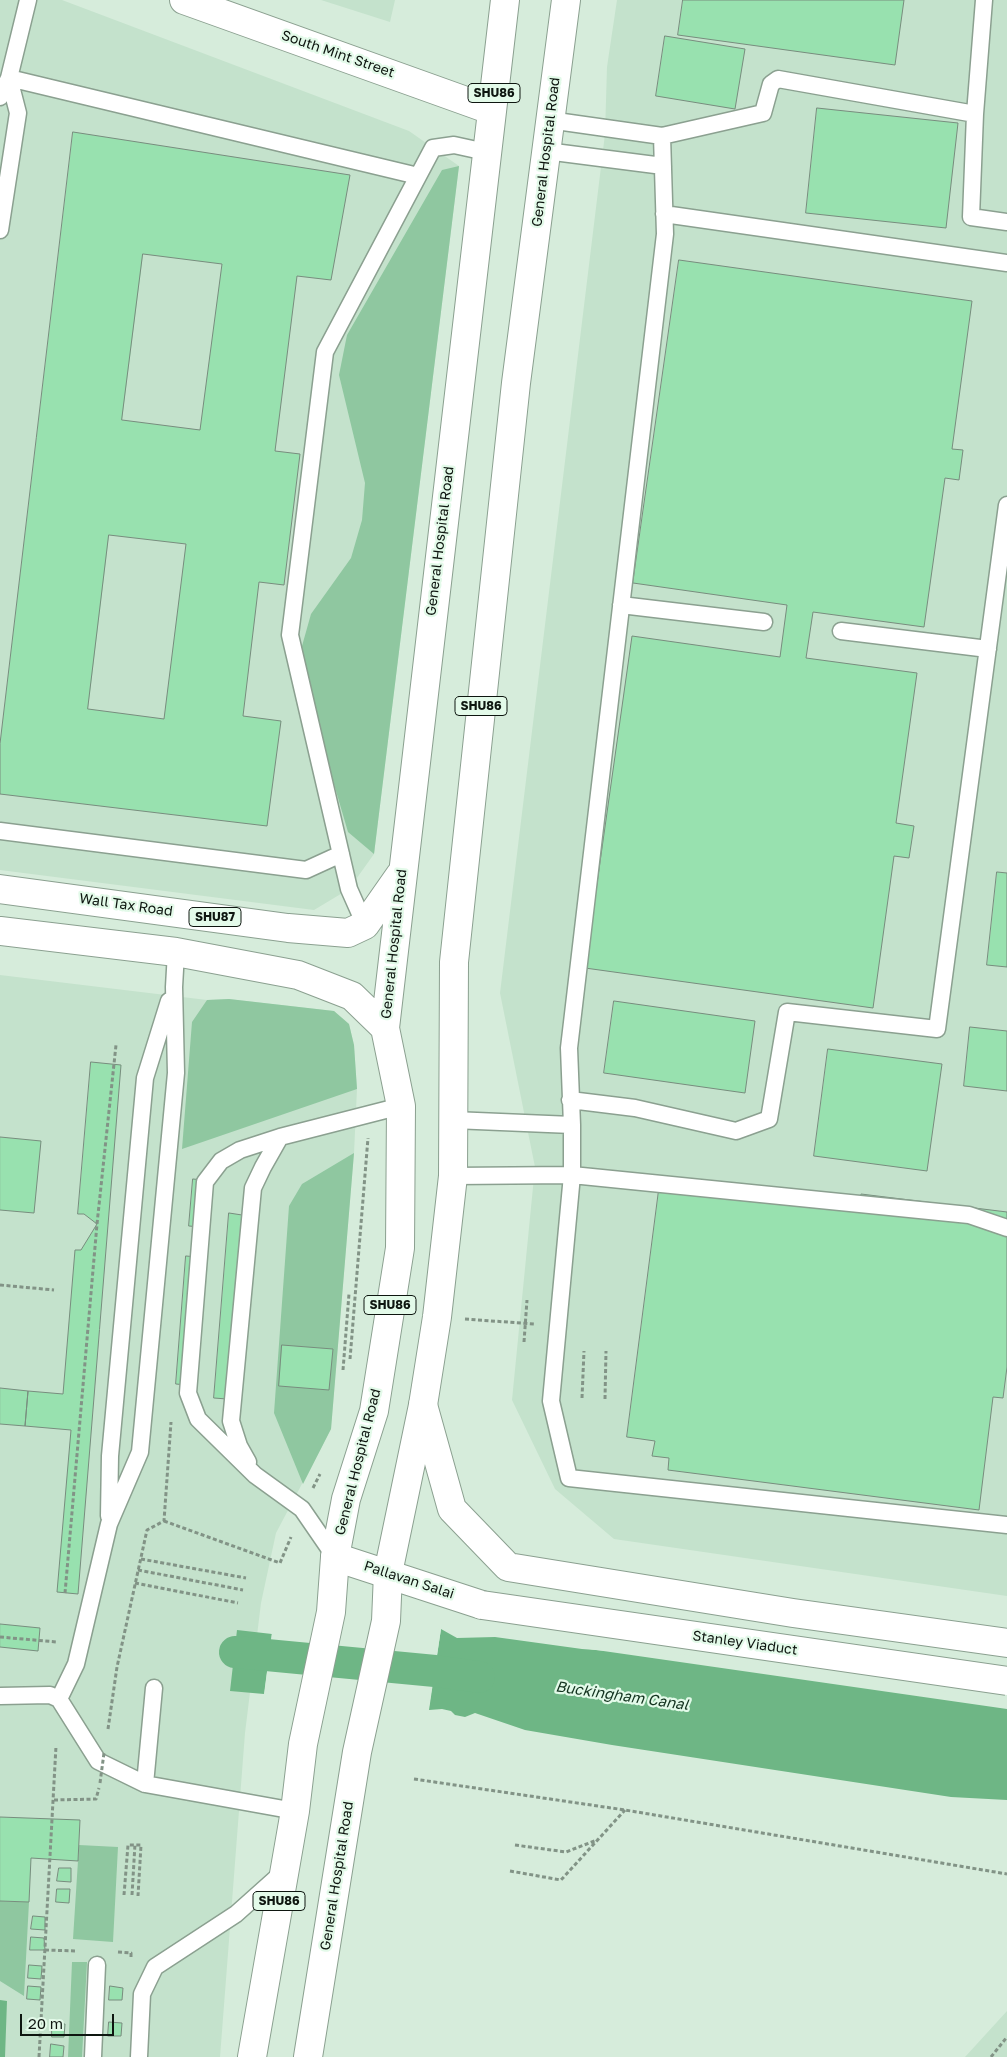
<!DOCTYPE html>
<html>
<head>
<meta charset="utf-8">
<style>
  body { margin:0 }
  #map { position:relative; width:1007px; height:2057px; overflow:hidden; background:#d6ecdb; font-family:"Golos Text",sans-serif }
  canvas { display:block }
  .scale { position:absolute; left:20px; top:2014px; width:94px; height:22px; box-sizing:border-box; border:2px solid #0e1610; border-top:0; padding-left:6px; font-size:15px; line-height:18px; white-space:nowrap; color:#0e1610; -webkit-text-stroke:4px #e3fae9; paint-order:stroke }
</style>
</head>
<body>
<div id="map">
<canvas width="1007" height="2057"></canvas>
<div class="scale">20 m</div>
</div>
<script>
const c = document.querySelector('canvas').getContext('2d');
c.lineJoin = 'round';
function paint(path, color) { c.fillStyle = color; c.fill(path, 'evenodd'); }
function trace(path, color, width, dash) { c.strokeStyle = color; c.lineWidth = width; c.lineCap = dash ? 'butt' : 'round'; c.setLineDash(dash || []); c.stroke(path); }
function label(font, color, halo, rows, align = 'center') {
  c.font = font + ' "Golos Text",sans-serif'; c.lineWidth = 4.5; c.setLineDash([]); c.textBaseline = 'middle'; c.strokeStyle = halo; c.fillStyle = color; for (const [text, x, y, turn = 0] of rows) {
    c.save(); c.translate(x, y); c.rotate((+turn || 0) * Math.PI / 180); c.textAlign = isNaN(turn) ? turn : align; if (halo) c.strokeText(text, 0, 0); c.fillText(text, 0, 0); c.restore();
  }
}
paint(new Path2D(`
  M 0,0 L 62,0 L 409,131 L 459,166 L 374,854 L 349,889 L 314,910 L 0,870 Z
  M 321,0 L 395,0 L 390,22 Z
  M 617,0 L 1007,0 L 1007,1596 L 614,1539 L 555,1489 L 512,1400 L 535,1167 L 500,993 L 605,134 L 607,67 Z
  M 0,975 L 207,1000 L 229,999 L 334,1011 L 349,1024 L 354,1045 L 357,1089 L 354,1153 L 331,1429 L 276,1533 L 261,1603 L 245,1733 L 220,2057 L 0,2057 Z
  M 1007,2011 L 1007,2057 L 965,2057 Z`), '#c4e2cc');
paint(new Path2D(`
  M 459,166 L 374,854 L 348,832 L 305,685 L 302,646 L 311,614 L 351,558 L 362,520 L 365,483 L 339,375 L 347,335 L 442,170 Z
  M 229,999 L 334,1011 L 349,1024 L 354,1045 L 357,1089 L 182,1149 L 192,1022 L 207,1000 Z
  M 354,1153 L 331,1429 L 303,1484 L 274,1413 L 289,1206 L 302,1184 Z
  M 79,1845 L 118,1847 L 113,1942 L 73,1939 Z
  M 0,1901 L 29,1902 L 24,1996 L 0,1981 Z
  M 72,1962 L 87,1962 L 82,2057 L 68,2057 Z`), '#8fc7a0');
paint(new Path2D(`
  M 441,1629 L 457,1638 L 495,1637 L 582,1649 L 716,1659 L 1007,1704 L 1007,1800 L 951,1797 L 612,1745 L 525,1730 L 475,1713 L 465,1717 L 455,1715 L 451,1711 L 442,1709 L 429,1710 Z
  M 237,1630 L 272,1634 L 264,1694 L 230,1691 Z
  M 0,2000 L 7,2001 L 5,2057 L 0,2057 Z`), '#6eb685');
paint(new Path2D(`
  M 439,1629 L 441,1629 L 428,1713 L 426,1710 Z
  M 272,1632 L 274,1634 L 272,1655 L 267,1695 L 264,1697 Z
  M 485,1634 L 495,1634 L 582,1647 L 716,1657 L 1007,1701 L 1007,1709 Z`), '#d6ecdb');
trace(new Path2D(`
  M 235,1652 L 435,1671 L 479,1677`), '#6eb685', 32);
const building = new Path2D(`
  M 683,0 L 904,0 L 895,65 L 678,35 Z
  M 665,36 L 745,49 L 735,109 L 656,96 Z
  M 817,108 L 958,123 L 946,228 L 806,213 Z
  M 73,132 L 350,175 L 331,280 L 297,276 L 275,451 L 300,454 L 284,585 L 259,582 L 243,716 L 281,721 L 267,826 L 0,794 L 0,744 ZM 143,254 L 222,264 L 200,430 L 122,420 ZM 109,535 L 186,544 L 164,719 L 88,709 Z
  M 679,260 L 972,301 L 952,449 L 963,450 L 959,480 L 945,478 L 924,627 L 813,612 L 806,658 L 917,673 L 896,823 L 914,826 L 909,858 L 894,856 L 873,1008 L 585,968 L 632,636 L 780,657 L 787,605 L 633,583 Z
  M 997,872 L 1007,873 L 1007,967 L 987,965 Z
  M 614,1001 L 755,1021 L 745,1093 L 604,1073 Z
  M 970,1027 L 1007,1031 L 1007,1091 L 964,1086 Z
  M 828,1049 L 942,1064 L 927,1171 L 814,1156 Z
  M 91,1062 L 121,1065 L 78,1594 L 57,1592 L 71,1430 L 25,1426 L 28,1391 L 63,1394 L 75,1250 L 81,1250 L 97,1224 L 84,1214 L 78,1214 Z
  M 0,1137 L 41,1141 L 34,1213 L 0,1210 Z
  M 193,1179 L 203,1180 L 200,1227 L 189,1226 Z
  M 660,1182 L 859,1208 L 861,1194 L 1007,1212 L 1007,1367 L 1003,1398 L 993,1397 L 979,1510 L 668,1470 L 669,1458 L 652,1456 L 655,1441 L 627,1437 Z
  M 229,1213 L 242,1215 L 227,1399 L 214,1398 Z
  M 186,1256 L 197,1257 L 186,1385 L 176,1384 Z
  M 282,1345 L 333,1349 L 329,1390 L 279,1386 Z
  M 0,1388 L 28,1391 L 25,1426 L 0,1424 Z
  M 0,1624 L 40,1628 L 38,1651 L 0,1647 Z
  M 0,1817 L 80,1820 L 78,1861 L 31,1858 L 29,1902 L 0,1901 Z
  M 59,1868 L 71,1868 L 71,1882 L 57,1881 Z
  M 57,1889 L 70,1889 L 69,1903 L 56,1902 Z
  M 33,1916 L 45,1917 L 45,1930 L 31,1929 Z
  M 31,1937 L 44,1938 L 45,1950 L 30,1950 Z
  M 29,1965 L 42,1966 L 41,1979 L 28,1978 Z
  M 28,1986 L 41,1987 L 40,2000 L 27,1999 Z
  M 110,1986 L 123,1988 L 122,2000 L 109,2000 Z
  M 109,2022 L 122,2023 L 121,2036 L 108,2036 Z
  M 52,2024 L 65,2024 L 64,2037 L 52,2037 Z
  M 51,2044 L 64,2046 L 63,2057 L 50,2057 Z`);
paint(building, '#98e1af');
trace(building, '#788d7e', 1);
const service = new Path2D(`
  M 28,0 L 9,78 L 418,176
  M 0,97 L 9,78 L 18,113 L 0,230
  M 975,114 L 984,0
  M 549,120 L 662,136 L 763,113 L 771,84 L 778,79 L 975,114 L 971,217 L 1007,222
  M 662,136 L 665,234 L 569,1048 L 572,1125 L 572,1175 L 551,1401 L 569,1478 L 1007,1525
  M 546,151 L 663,166
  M 664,214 L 1007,263
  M 621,605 L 764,622
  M 841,631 L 988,649
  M 0,831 L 306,870 L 341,854
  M 365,925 L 349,889 L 290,635 L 325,352 L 433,148 L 454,145 L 486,152
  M 570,1100 L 635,1108 L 736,1131 L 769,1119 L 787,1012 L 937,1029 L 1007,505
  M 453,1120 L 572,1125
  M 453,1176 L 572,1175 L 969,1215 L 1007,1228
  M 248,1462 L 239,1446 L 231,1421 L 253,1188 L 263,1167 L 280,1137
  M 109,1516 L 110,1456 L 145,1078 L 169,1001
  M 335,1557 L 302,1509 L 255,1475 L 198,1419 L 188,1393 L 205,1182 L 221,1161 L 240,1150 L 280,1137 L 401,1106
  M 0,1696 L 50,1695 L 59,1699 L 98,1761 L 145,1784 L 295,1811
  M 59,1699 L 76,1664 L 109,1524 L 140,1452 L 176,1073 L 174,987 L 176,952
  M 145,1784 L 154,1688
  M 93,2057 L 97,1965
  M 139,2057 L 142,1994 L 155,1967 L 236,1914 L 283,1872`);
const secondary = new Path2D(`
  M 184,0 L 491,110
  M 423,1405 L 452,1509 L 508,1567 L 793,1613 L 1007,1643
  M 335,1557 L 482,1605`);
const primary = new Path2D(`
  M 0,889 L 288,928 L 348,933 L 365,925 L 400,875
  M 0,931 L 176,952 L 298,975 L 352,996 L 385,1028
  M 252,2057 L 295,1811 L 303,1744 L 331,1612 L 335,1557 L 346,1499 L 374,1411 L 400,1248 L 401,1106 L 385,1028 L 505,0
  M 308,2057 L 357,1752 L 386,1621 L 388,1573 L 423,1405 L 437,1317 L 453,1176 L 454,962 L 516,383 L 566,0`);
trace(service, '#8ba090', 19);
trace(secondary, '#8ba090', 30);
trace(primary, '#8ba090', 30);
trace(new Path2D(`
  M 0,1285 L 54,1290
  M 465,1319 L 534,1324
  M 524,1342 L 527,1300
  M 350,1359 L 368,1138
  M 343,1370 L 349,1294
  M 582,1398 L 584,1351
  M 605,1399 L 606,1351
  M 313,1488 L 320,1474
  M 164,1521 L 280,1563 L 291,1537
  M 141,1559 L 246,1578
  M 138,1570 L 243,1590
  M 135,1583 L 238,1603
  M 65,1593 L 97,1224 L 116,1045
  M 0,1637 L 57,1642
  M 108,1729 L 117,1667 L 147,1530 L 164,1521 L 171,1422
  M 414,1779 L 625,1810 L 1007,1874
  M 54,1800 L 96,1799 L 99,1788
  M 515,1845 L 566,1852 L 597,1840
  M 510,1871 L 561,1880 L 625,1810
  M 124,1895 L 128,1845 L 141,1845 L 138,1896
  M 132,1895 L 135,1844
  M 45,1950 L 77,1951
  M 118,1952 L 131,1953 L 131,1959
  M 39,2057 L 56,1746
  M 991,2057 L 1007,2037`), '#829386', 3, [4, 2.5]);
trace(service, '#fff', 16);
trace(secondary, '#fff', 28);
trace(primary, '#fff', 28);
const secondaryBridge = new Path2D(`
  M 482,1605 L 1007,1681`);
trace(secondaryBridge, '#8ba090', 30, []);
trace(new Path2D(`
  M 100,1783 L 104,1753`), '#829386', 3, [4, 2.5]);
trace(secondaryBridge, '#fff', 28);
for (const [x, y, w] of [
  [494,93,52],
  [481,706,52],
  [215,917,52],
  [390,1305,52],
  [279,1901,52]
]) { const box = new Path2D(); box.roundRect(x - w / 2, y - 9.5, w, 19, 4); c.fillStyle = '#e3fae9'; c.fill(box); trace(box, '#0e1610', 1); }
label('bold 12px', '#0e1610', null, [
  ["SHU86",494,93],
  ["SHU86",481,706],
  ["SHU87",215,917],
  ["SHU86",390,1305],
  ["SHU86",279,1901]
]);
label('14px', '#0e1610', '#e3fae9', [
  ["South Mint Street",338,54,19],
  ["General Hospital Road",546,152,-83],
  ["General Hospital Road",440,541,-83],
  ["Wall Tax Road",126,905,8],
  ["General Hospital Road",394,944,-84],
  ["General Hospital Road",358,1462,-76],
  ["Pallavan Salai",409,1580,18],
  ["Stanley Viaduct",745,1643,8],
  ["General Hospital Road",337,1876,-81]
]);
label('italic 15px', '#13331f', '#e3fae9', [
  ["Buckingham Canal",622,1696,8]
]);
</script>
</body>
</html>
